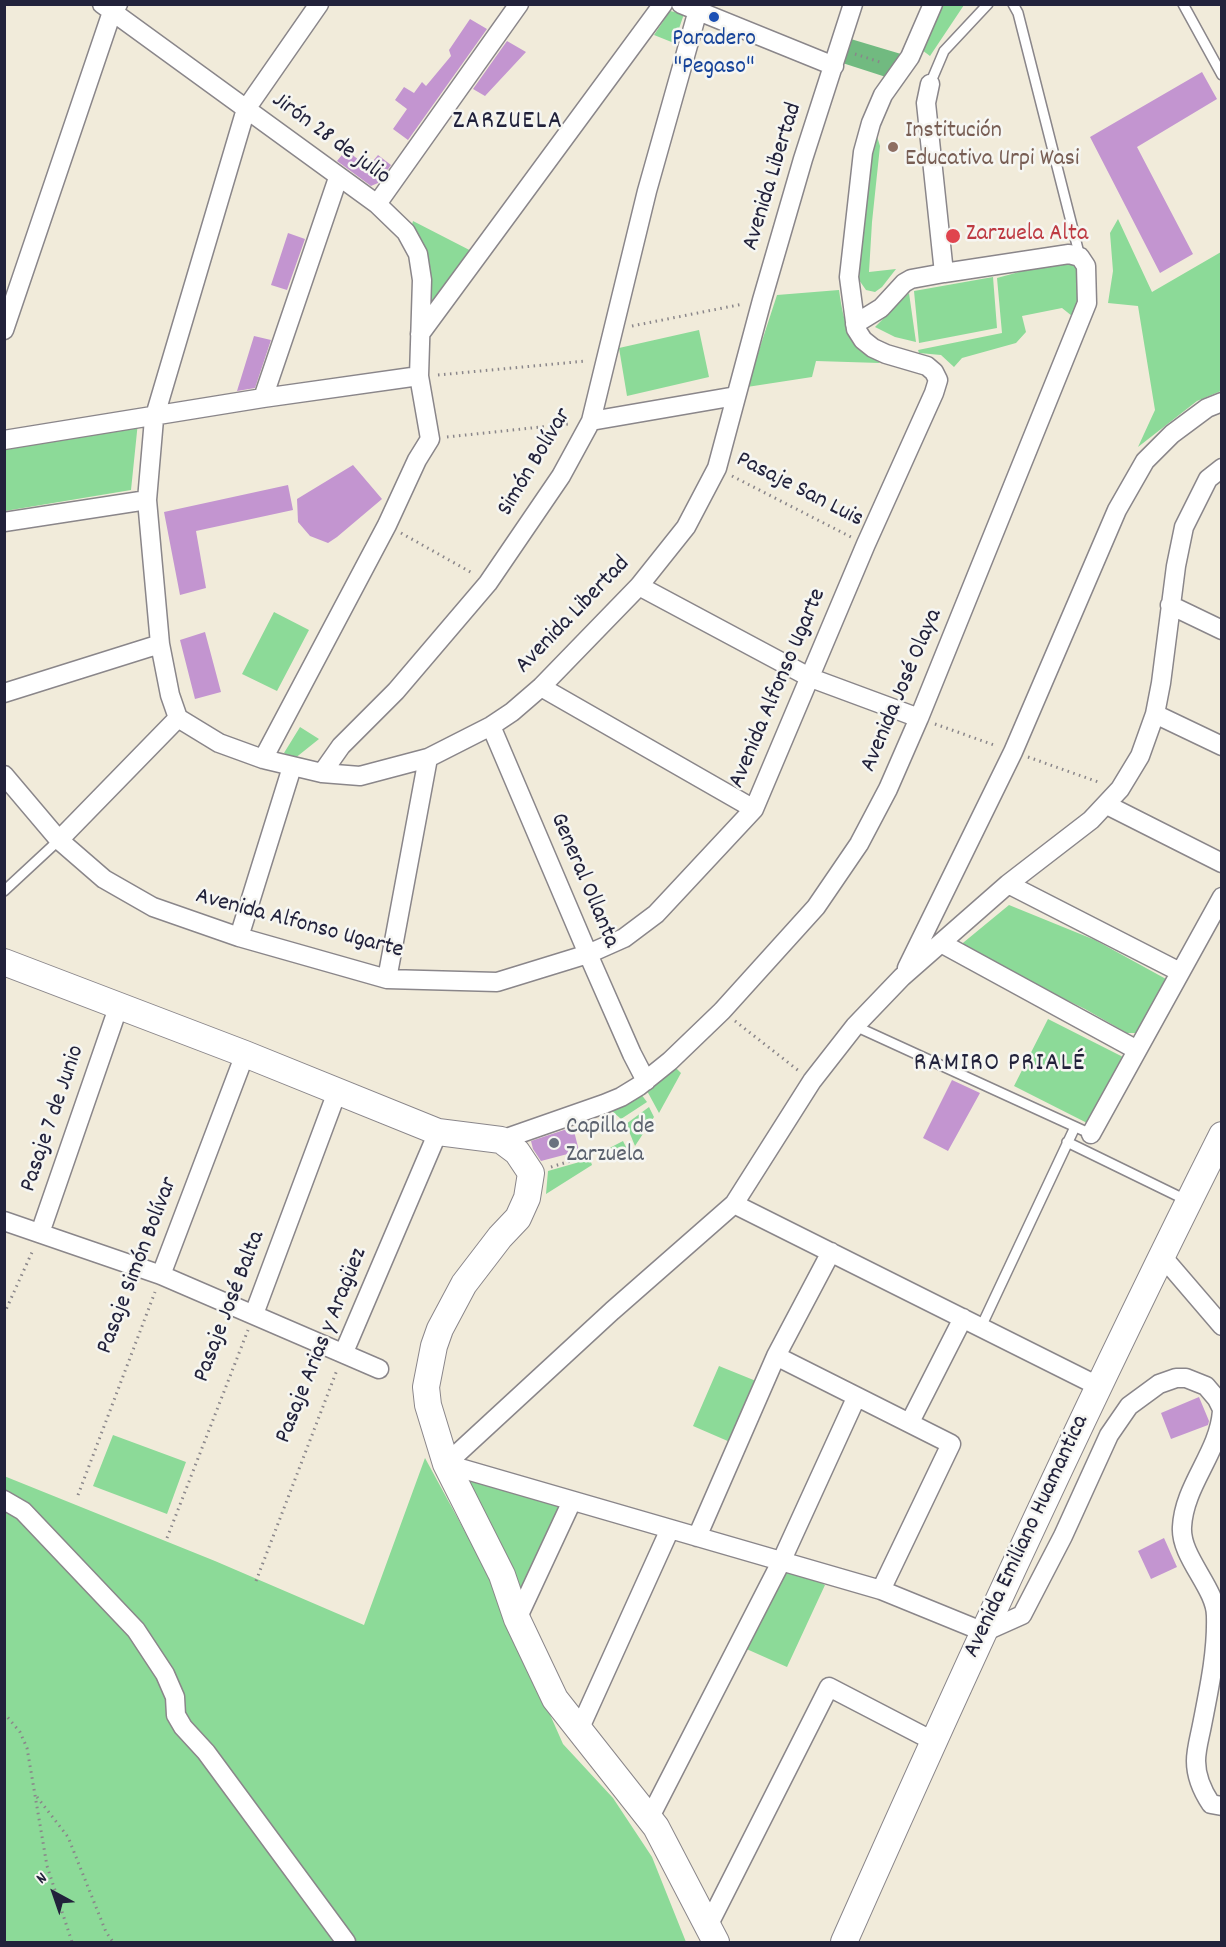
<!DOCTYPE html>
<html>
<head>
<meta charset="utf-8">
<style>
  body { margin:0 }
  #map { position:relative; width:1226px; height:1947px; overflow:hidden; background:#f1ebda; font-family:Dekko,sans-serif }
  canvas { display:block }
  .frame { position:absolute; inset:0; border:6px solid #22223b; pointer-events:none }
  .north { position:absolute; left:24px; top:1863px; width:60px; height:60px; -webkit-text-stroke:4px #f6f6f2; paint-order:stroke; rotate:320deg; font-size:16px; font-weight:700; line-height:24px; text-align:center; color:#22223b }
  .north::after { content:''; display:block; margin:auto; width:21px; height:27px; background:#22223b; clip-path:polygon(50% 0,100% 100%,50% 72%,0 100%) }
</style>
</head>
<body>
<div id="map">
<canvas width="1226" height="1947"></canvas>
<div class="frame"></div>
<div class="north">N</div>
</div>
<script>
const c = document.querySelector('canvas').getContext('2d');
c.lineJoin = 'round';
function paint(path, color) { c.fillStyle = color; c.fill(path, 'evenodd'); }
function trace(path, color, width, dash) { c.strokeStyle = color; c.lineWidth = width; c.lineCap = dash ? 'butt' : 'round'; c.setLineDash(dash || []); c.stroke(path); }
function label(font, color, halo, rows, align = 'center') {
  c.font = font + ' Dekko,sans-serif'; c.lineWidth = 5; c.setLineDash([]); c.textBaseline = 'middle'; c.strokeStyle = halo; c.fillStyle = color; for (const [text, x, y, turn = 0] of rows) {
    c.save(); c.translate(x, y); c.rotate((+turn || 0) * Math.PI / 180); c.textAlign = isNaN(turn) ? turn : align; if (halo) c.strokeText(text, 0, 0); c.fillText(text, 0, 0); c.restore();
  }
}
paint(new Path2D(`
  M 938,5 L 964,5 L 930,56 L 918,47 Z
  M 670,11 L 684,14 L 674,43 L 654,35 Z
  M 875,130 L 880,146 L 872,222 L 869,272 L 896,269 L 882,287 L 875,292 L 866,290 L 859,280 L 862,238 Z
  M 1118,219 L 1152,292 L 1221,252 L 1221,391 L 1197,401 L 1138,447 L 1155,410 L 1138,306 L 1108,303 L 1113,271 L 1110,233 Z
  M 413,221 L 485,258 L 431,336 L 420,251 L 411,228 Z
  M 1063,260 L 1075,265 C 1083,282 1079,299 1072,316 L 1062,308 L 1022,316 L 1026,332 L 1016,343 L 962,358 L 954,367 L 941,355 L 919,353 L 918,350 L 1002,333 L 997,278 Z
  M 993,277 L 997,328 L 919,343 L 914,291 Z
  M 839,290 C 844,326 849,342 880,363 L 816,361 L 812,377 L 747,387 L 777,295 Z
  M 909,293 L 916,342 L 895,337 L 875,327 Z
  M 699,330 L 709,377 L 627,396 L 619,348 Z
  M 138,422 L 131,490 L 5,511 L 5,445 Z
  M 274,612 L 309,630 L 277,691 L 242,674 Z
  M 300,727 L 319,739 L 294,759 L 284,753 Z
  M 1009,905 L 1095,940 L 1166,979 L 1137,1033 L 1127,1033 L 1085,1009 L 958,947 Z
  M 1048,1019 L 1125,1058 L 1091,1125 L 1014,1086 Z
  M 675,1067 L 681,1073 L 659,1113 L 646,1089 Z
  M 641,1094 L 647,1102 L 621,1119 L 612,1111 Z
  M 649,1107 L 654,1117 L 635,1146 L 626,1124 Z
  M 623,1141 L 627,1149 L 602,1162 L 598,1154 Z
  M 590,1159 L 592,1165 L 546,1194 L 548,1171 Z
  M 719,1366 L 756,1381 L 730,1442 L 693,1426 Z
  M 113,1435 L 186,1462 L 167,1514 L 93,1486 Z
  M 425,1458 L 488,1574 L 563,1744 L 613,1798 L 652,1857 L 686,1942 L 5,1942 L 4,1476 L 215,1561 L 364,1625 Z
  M 446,1464 L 572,1501 L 517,1619 Z
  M 781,1562 L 825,1585 L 787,1667 L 742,1647 Z`), '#8cda98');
paint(new Path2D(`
  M 834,34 L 901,54 L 889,78 L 827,58 Z`), '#71ba80');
paint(new Path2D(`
  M 470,19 L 487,29 L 408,140 L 393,129 L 407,109 L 395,100 L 404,87 L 414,93 L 422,82 L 426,86 L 451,56 L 449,50 Z
  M 507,41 L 526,52 L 485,96 L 473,89 Z
  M 1202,72 L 1217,99 L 1137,147 L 1193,254 L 1160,273 L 1090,137 Z
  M 346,150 L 368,167 L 378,155 L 391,165 L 378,183 L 371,186 L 337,161 Z
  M 288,233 L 305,239 L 287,290 L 271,285 Z
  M 254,336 L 271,340 L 255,388 L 237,391 Z
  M 353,465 L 382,499 L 337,537 L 328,543 L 310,536 L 298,522 L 297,499 Z
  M 288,485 L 293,510 L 196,531 L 206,588 L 180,595 L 164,512 Z
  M 205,632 L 221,692 L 195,699 L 180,640 Z
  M 952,1080 L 980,1093 L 948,1151 L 923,1138 Z
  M 573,1127 L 579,1151 L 541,1161 L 533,1149 L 531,1141 Z
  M 1199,1397 L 1209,1421 L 1208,1425 L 1171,1439 L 1161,1413 Z
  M 1164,1538 L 1177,1567 L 1151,1579 L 1138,1551 Z`), '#c395d0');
const lane = new Path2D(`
  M 1013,4 L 1018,13 L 1080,257
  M 1183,4 L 1222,75
  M 930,84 L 944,51 L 988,4
  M 4,891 L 59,840
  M 855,1026 L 1091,1134
  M 1067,1142 L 1186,1200
  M 981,1327 L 1075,1127`);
const street = new Path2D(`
  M 102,4 L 377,204 L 406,232 L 418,254 L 422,280 L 419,376 L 430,439 L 417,460 L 387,525 L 263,759
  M 319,4 L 246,109 L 154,419 L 147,500 L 160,644 L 170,695 L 178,718 L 219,743 L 263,759 L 322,773 L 360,776 L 428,758 L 491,726 L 512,712 L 541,687 L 639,586 L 686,527 L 717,468 L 762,300 L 803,159 L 853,4
  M 681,4 L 834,66
  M 377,204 L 519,4
  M 855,324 L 881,308 L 904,283 L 911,279 L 944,273
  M 4,330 L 112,12 L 118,4
  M 420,334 L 663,4
  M 263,398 L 338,178
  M 591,421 L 736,396
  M 4,440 L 263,398 L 419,376
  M 4,522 L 147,500
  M 639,586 L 811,678 L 919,718
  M 1170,605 L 1222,630
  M 541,687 L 754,809
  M 4,693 L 160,644
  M 1155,714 L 1222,746
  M 491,726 L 588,954 L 632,1054 L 646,1081
  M 322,773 L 341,746 L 396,691 L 488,583 L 561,476 L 591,421 L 647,191 L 698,10
  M 4,775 L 59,840 L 104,879 L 153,907 L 239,937 L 387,979 L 497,982 L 588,954 L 624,938 L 656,914 L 754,809 L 866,544 L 934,393 L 938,380 L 934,372 L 927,366 L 886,354 L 873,348 L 863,340 L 856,329 L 849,277 L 863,152 L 871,123 L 883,95 L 910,57 L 933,4
  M 1107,805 L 1222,863
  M 59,840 L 178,718
  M 1008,884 L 1180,972
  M 239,937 L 292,767
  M 941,943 L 1137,1050
  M 907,968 L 1013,752 L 1117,510 L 1145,461 L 1172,434 L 1207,408 L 1222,402
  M 387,979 L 428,758
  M 1091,1134 L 1222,897
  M 501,1140 L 604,1104 L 621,1097 L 639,1086 L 670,1061 L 722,1011 L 816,907 L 859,844 L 888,789 L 919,718 L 1087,303 L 1086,266 L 1080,257 L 1069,254 L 944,273 L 926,103 L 930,84
  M 734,1204 L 1098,1386
  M 4,1221 L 161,1275 L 379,1369
  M 40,1233 L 119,1005
  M 1162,1256 L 1222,1326
  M 161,1275 L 245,1054
  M 254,1314 L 337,1092
  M 344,1352 L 438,1132
  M 776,1356 L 951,1444 L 881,1590
  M 1222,1411 C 1219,1453 1184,1485 1182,1527 C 1180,1557 1216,1588 1216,1616 C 1217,1653 1209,1689 1202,1725 C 1200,1736 1196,1749 1196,1761 C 1196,1776 1203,1792 1211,1804 L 1222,1806
  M 910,1422 L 963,1318
  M 446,1464 L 612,1311 L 734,1204 L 812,1081 L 855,1026 L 902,977 L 1008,884 L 1091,820 L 1120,789 L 1140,756 L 1155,714 L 1161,683 L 1176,566 L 1184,527 L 1208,479 L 1222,468
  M 446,1464 L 881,1590 L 984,1632 L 1022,1615 L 1063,1536 L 1109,1435 L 1129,1406 L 1159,1384 L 1176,1378 L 1186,1378 L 1206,1386 L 1217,1399 L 1222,1409
  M 4,1500 L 23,1511 L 136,1630 L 165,1674 L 175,1697 L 176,1715 L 183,1727 L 206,1752 L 346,1942
  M 697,1537 L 776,1356 L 831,1252
  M 517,1619 L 572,1501
  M 579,1730 L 670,1529
  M 649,1819 L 781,1562 L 856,1398
  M 708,1926 L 829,1687 L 933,1741`);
const secondary = new Path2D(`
  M 4,962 L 245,1054 L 438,1132 L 501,1140 L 517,1152 L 531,1173 L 527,1198 L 518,1218 L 500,1237 L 464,1284 L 440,1329 L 434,1346 L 426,1387 L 428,1405 L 446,1464 L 502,1575 L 517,1619 L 555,1699 L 656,1827 L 716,1942
  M 844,1942 C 964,1671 1088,1401 1222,1135`);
trace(lane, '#8a868a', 12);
trace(street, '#8a868a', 21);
trace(secondary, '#8a868a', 28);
trace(new Path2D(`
  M 855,54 L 883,63
  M 632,326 L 743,304
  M 438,375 L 586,361
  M 447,437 L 569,424
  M 732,476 L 851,537
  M 401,533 L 474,574
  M 935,724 L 997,746
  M 1028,757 L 1101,783
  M 735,1021 L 799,1071
  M 551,1167 L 587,1156
  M 4,1314 L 33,1250
  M 78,1495 L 155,1292
  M 167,1538 L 248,1330
  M 256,1581 L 337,1370
  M 4,1713 L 20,1732 L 27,1748 L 47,1866 L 72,1942
  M 37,1797 L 68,1837 L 106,1932 L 113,1942`), '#8a868a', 3, [1.5, 4.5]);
trace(lane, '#fff', 9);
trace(street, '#fff', 18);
trace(secondary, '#fff', 26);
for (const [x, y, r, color] of [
  [714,17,6,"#1a4fb4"],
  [893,147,6,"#8d6e63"],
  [953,236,8,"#e0444e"],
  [554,1143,6,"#6b7280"]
]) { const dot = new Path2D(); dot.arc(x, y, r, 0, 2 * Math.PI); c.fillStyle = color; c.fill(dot); trace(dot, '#f6f6f2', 2); }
label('24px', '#164399', '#f6f6f2', [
  ["Paradero",714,41],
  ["\"Pegaso\"",714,69]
]);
label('24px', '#785e54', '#f6f6f2', [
  ["Institución",905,133],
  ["Educativa Urpi Wasi",905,161]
], 'left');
label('24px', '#22223b', '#f6f6f2', [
  ["Jirón 28 de julio",330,140,36],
  ["Avenida Libertad",774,177,-73],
  ["Simón Bolívar",536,463,-59],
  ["Pasaje San Luis",799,491,27],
  ["Avenida Libertad",574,616,-46],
  ["Avenida Alfonso Ugarte",779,689,-67],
  ["Avenida José Olaya",903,691,-67],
  ["General Ollanta",583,881,67],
  ["Avenida Alfonso Ugarte",299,925,15],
  ["Pasaje 7 de Junio",54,1119,-71],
  ["Pasaje Simón Bolívar",139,1266,-69],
  ["Pasaje José Balta",231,1307,-69],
  ["Pasaje Arias y Aragüez",323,1346,-68],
  ["Avenida Emiliano Huamantica",1028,1537,-65]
]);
label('24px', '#be3a42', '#f6f6f2', [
  ["Zarzuela Alta",966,236]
], 'left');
label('24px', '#5b616d', '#f6f6f2', [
  ["Capilla de",566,1129],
  ["Zarzuela",566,1157]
], 'left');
c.letterSpacing = '1.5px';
label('26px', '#22223b', '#f6f6f2', [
  ["ZARZUELA",508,123],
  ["RAMIRO PRIALÉ",1000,1065]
]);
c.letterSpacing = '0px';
</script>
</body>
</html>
